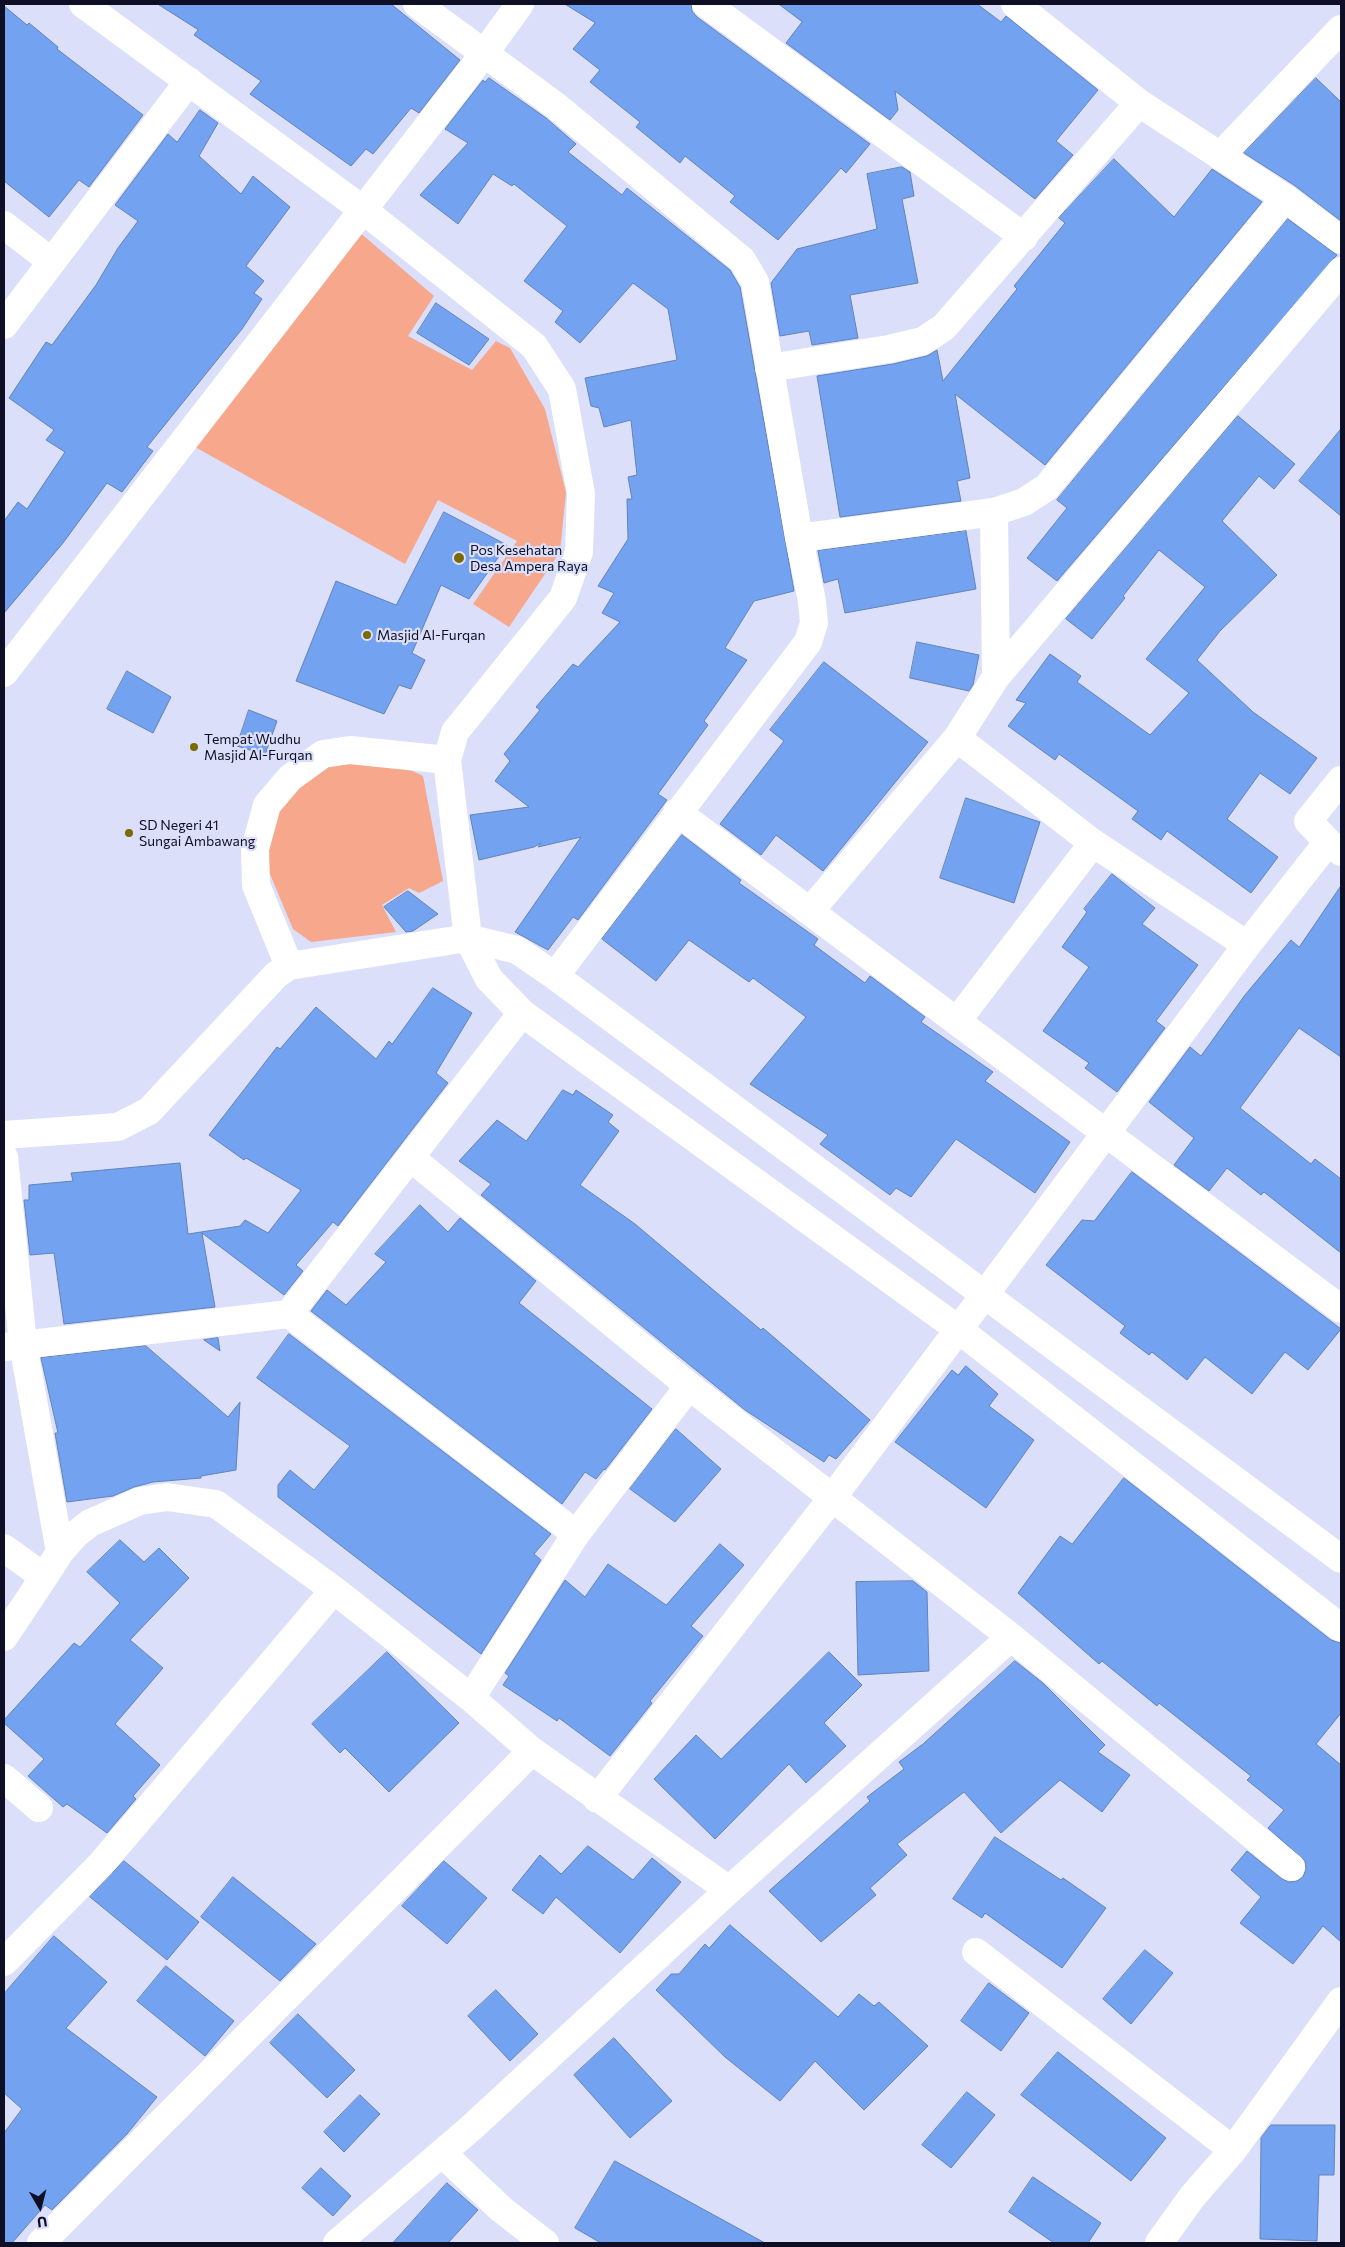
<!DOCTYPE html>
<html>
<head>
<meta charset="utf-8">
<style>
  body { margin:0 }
  #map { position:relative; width:1345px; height:2247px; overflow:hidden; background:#dbdff9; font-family:Commissioner,sans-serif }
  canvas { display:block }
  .frame { position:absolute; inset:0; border:5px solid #0e0f25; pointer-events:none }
  .north { position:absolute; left:15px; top:2182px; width:50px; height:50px; -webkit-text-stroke:4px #dbdff9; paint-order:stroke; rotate:172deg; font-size:14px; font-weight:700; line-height:20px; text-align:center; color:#0e0f25 }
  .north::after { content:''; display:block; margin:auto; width:18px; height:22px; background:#0e0f25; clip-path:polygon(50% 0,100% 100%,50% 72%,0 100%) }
</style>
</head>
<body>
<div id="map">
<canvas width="1345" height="2247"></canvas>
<div class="frame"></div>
<div class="north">U</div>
</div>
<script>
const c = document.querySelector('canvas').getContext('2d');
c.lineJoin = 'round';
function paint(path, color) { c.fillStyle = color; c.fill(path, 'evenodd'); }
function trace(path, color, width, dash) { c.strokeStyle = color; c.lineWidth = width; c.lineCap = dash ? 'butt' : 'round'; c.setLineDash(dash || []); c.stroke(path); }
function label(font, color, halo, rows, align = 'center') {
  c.font = font + ' Commissioner,sans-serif'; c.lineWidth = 4.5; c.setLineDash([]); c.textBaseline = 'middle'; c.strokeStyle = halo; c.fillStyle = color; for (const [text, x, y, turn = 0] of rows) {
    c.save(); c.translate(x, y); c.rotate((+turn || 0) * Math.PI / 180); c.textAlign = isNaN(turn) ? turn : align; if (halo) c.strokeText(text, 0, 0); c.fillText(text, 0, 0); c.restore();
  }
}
paint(new Path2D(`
  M 358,231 L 434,296 L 408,336 L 472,370 L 496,341 L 510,348 L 545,409 L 566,492 L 560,552 L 509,627 L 473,604 L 517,541 L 438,500 L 405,564 L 195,447 Z
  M 331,760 L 393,762 L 423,776 L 443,881 L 419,893 L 409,888 L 382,905 L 396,932 L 311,942 L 293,929 L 262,855 L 284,795 Z`), '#f6a78c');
const building = new Path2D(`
  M 158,4 L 391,4 L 460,60 L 419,113 L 411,108 L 373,154 L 366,149 L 351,166 L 250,94 L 261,81 L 194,35 L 198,30 Z
  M 565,4 L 691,4 L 692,11 L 697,17 L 870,144 L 846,173 L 841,168 L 778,240 L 730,202 L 735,196 L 685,156 L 680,163 L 636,127 L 640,122 L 590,82 L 600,70 L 573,49 L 595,23 Z
  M 779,4 L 977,4 L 1001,22 L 1006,16 L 1098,90 L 1056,141 L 1073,155 L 1035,199 L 895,91 L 898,110 L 890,120 L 786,43 L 802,22 Z
  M 4,6 L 27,25 L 29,23 L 58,47 L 57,49 L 143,115 L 89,187 L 79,180 L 49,217 L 4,181 Z
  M 489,78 L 546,118 L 576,144 L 568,152 L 622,195 L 627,188 L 730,270 L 740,287 L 794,591 L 754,601 L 725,648 L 747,660 L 704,721 L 708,725 L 658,794 L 667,800 L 578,920 L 573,917 L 548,950 L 515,932 L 581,837 L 538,847 L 541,843 L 534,847 L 479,860 L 470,815 L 529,807 L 495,781 L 510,761 L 504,754 L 540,710 L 536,707 L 573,664 L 578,667 L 620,622 L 602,613 L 614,593 L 598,586 L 628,539 L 627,499 L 632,499 L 628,477 L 637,475 L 631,420 L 604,427 L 599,408 L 591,406 L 585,378 L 677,360 L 668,309 L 633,283 L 580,343 L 555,322 L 563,311 L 524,281 L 567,226 L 514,184 L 512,186 L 493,174 L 458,224 L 420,195 L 468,143 L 445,129 L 483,80 L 485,82 Z
  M 1316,78 L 1341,102 L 1341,221 L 1294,185 L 1244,153 Z
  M 200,110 L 218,123 L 199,156 L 241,194 L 253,176 L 290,207 L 246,266 L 264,281 L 254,293 L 262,299 L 242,329 L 147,447 L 153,451 L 122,492 L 107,483 L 63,543 L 4,613 L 4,521 L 18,502 L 27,509 L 65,452 L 46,440 L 54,430 L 9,398 L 46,342 L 52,345 L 96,285 L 118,248 L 138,221 L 115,205 L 168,134 L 177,142 Z
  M 1114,159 L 1174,217 L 1212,169 L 1262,202 L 1045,465 L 955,394 L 970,478 L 957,481 L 961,501 L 840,517 L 817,376 L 893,364 L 927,356 L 937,350 L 943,381 L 1017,289 L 1014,286 L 1065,223 L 1059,218 Z
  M 902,167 L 910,172 L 914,196 L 902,199 L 918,283 L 850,295 L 858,338 L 812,345 L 809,331 L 780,336 L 771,283 L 797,249 L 877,229 L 867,174 Z
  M 1288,219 L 1337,255 L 1057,581 L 1027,558 L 1067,508 L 1057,500 Z
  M 436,303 L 489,339 L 469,365 L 417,333 Z
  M 1238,416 L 1295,464 L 1274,489 L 1259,476 L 1222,521 L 1277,575 L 1220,631 L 1197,660 L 1253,712 L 1317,758 L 1290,794 L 1260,773 L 1227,819 L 1278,857 L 1251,893 L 1167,831 L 1161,840 L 1132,819 L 1138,811 L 1059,754 L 1055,760 L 1008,726 L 1026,703 L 1016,700 L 1050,654 L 1081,676 L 1077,682 L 1150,735 L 1189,693 L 1146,659 L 1205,587 L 1159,550 L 1123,596 L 1125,598 L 1092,639 L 1066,619 Z
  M 1341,429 L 1341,516 L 1299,481 Z
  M 444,512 L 507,545 L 469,599 L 441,585 L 412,653 L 425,660 L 411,689 L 399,685 L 384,714 L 296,681 L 336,581 L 396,605 Z
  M 966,531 L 976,589 L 845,613 L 838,579 L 824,583 L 818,551 Z
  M 917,642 L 979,655 L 973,685 L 969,691 L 910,678 Z
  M 824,662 L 928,742 L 823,871 L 776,835 L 761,855 L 720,824 L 784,741 L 770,730 Z
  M 127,671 L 171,697 L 153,733 L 107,709 Z
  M 249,710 L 277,721 L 265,755 L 237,746 Z
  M 966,798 L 1040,822 L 1014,903 L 940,878 Z
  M 682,835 L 741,880 L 739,883 L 818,939 L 814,945 L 865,983 L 870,976 L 925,1017 L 921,1022 L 993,1072 L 985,1081 L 1070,1142 L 1035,1193 L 956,1139 L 911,1197 L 896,1188 L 890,1195 L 820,1144 L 828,1135 L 750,1084 L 806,1017 L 753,978 L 749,982 L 689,940 L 656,981 L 602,939 Z
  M 1112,874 L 1155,908 L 1142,924 L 1198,965 L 1156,1021 L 1165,1028 L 1117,1092 L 1085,1068 L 1089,1063 L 1043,1031 L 1089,967 L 1062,947 L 1087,912 L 1084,909 Z
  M 1341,886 L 1341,1057 L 1299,1028 L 1240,1108 L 1311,1164 L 1315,1159 L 1341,1179 L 1341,1253 L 1264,1192 L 1261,1195 L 1227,1168 L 1209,1191 L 1174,1165 L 1194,1138 L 1149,1102 L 1190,1047 L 1201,1056 L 1245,995 L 1291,940 L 1299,947 Z
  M 408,891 L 438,914 L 413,931 L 406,932 L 384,907 Z
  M 433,988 L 472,1013 L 436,1073 L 448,1083 L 338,1226 L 333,1222 L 296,1265 L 303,1271 L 284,1295 L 202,1233 L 215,1307 L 64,1324 L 54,1253 L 30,1255 L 24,1200 L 29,1200 L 29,1185 L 73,1181 L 71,1173 L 180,1163 L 188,1234 L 240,1226 L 245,1220 L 268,1233 L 301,1190 L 246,1158 L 244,1160 L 209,1135 L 277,1047 L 280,1049 L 316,1007 L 376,1059 L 389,1041 L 392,1044 Z
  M 563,1090 L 573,1095 L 576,1090 L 613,1115 L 608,1122 L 619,1131 L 580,1185 L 635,1224 L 761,1330 L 763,1328 L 870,1420 L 836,1459 L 829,1455 L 824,1462 L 745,1410 L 481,1195 L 491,1184 L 459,1161 L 497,1120 L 526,1141 Z
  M 1132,1172 L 1341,1329 L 1308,1370 L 1285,1352 L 1252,1394 L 1205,1357 L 1187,1380 L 1152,1352 L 1149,1355 L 1120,1333 L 1125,1326 L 1046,1265 L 1082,1220 L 1094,1221 Z
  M 420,1205 L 448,1232 L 460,1218 L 536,1281 L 519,1303 L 652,1409 L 605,1470 L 604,1469 L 596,1479 L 585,1472 L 562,1504 L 311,1311 L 327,1290 L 346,1305 L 386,1262 L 375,1254 Z
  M 289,1334 L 551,1534 L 534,1554 L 541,1560 L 481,1654 L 278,1497 L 278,1485 L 290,1470 L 314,1490 L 350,1446 L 257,1378 Z
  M 218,1338 L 220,1351 L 204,1340 Z
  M 146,1346 L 228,1417 L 240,1402 L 236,1470 L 201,1476 L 201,1478 L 153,1482 L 134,1487 L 113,1496 L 67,1502 L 55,1433 L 58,1433 L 41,1358 Z
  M 966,1366 L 998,1394 L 989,1406 L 1034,1440 L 986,1508 L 895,1442 L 952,1370 L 958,1375 Z
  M 676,1429 L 721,1469 L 675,1522 L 630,1489 Z
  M 1124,1478 L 1331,1640 L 1341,1643 L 1341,1713 L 1316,1744 L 1341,1765 L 1341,1942 L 1323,1926 L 1293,1964 L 1240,1923 L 1261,1897 L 1231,1870 L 1247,1851 L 1282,1879 L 1289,1882 L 1297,1881 L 1303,1877 L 1306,1869 L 1305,1861 L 1268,1828 L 1284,1810 L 1247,1780 L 1251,1776 L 1159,1703 L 1157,1706 L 1102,1661 L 1099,1664 L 1018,1593 L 1060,1536 L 1072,1544 Z
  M 120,1540 L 144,1562 L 159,1548 L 189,1578 L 130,1640 L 163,1668 L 115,1724 L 160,1765 L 133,1796 L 136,1799 L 107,1833 L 67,1804 L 63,1807 L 28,1776 L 44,1759 L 4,1723 L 4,1720 L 74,1643 L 80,1647 L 120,1603 L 87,1572 Z
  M 720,1544 L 744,1565 L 691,1626 L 703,1636 L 650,1701 L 652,1703 L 610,1756 L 559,1718 L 557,1721 L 503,1685 L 509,1676 L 505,1673 L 565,1580 L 585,1597 L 608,1564 L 666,1605 Z
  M 913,1581 L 927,1592 L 929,1671 L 858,1675 L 856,1582 Z
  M 387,1652 L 459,1723 L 389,1792 L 345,1748 L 340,1753 L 312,1724 Z
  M 829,1652 L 862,1685 L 824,1723 L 846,1746 L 806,1783 L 789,1764 L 715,1839 L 654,1779 L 696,1735 L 721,1759 Z
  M 1015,1661 L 1043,1683 L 1105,1745 L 1098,1752 L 1130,1775 L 1102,1812 L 1060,1780 L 1001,1833 L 964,1792 L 897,1844 L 907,1855 L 870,1888 L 876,1895 L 821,1942 L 769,1891 L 870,1801 L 867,1797 L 904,1769 L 899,1762 L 923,1744 Z
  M 995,1837 L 1061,1880 L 1063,1878 L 1106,1908 L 1062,1968 L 985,1913 L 982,1918 L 953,1899 Z
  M 588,1846 L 633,1880 L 652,1858 L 681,1882 L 620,1953 L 556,1897 L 543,1914 L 512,1890 L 540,1855 L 561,1874 Z
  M 124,1861 L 199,1922 L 167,1960 L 90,1897 Z
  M 444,1861 L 487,1898 L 447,1944 L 402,1906 Z
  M 233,1877 L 316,1944 L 280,1981 L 201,1917 Z
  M 730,1925 L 838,2017 L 859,1994 L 874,2006 L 879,2002 L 928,2046 L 864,2110 L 815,2061 L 780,2101 L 725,2057 L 656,1990 L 671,1974 L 679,1974 L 705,1944 L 709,1948 Z
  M 54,1936 L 107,1982 L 66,2028 L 157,2097 L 127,2134 L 52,2210 L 45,2205 L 12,2243 L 4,2243 L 4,2133 L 22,2109 L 4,2093 L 4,1994 Z
  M 1145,1950 L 1173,1973 L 1131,2024 L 1103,1999 Z
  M 166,1966 L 234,2021 L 205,2056 L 137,2001 Z
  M 989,1983 L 1029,2013 L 1001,2051 L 961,2021 Z
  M 496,1990 L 538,2034 L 510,2061 L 468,2016 Z
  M 298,2014 L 355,2070 L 327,2098 L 270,2043 Z
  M 614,2038 L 672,2101 L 630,2138 L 574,2075 Z
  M 1058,2052 L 1166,2138 L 1131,2181 L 1021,2095 Z
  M 967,2092 L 995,2115 L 951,2168 L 922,2145 Z
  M 360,2095 L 380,2114 L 344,2152 L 324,2132 Z
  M 1271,2125 L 1335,2125 L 1334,2175 L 1319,2175 L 1317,2241 L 1260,2239 L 1261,2138 Z
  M 615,2161 L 765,2243 L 601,2243 L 575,2228 Z
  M 321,2168 L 351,2196 L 333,2216 L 302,2188 Z
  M 1033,2177 L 1101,2223 L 1088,2243 L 1054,2243 L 1009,2212 Z
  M 447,2183 L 478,2210 L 448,2243 L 393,2243 Z`);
paint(building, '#72a2f0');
trace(building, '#6283b8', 1);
trace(new Path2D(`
  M 417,4 L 556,106 L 742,260 L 755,282 L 799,538 L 812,601 L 814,623 L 808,642 L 555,976
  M 706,4 L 1024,237
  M 1015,4 L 1139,103 L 1285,198 L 1341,240
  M 1220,156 L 1341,29
  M 4,225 L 52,262
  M 4,325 L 189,81
  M 769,368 L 889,349 L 923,341 L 944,327 L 1139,103
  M 799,538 L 994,512 L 1024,502 L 1047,487 L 1285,198
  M 4,673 L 483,55 L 520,4
  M 996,677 L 1341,271
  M 957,738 L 1093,843 L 1247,945
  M 677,812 L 1341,1309
  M 1328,842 L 1308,821 L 1341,780
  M 810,911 L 957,738 L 996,677 L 994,512
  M 468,938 L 489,979 L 522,1013 L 958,1329 L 1341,1628
  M 468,938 L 517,950 L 555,976 L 1341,1559
  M 289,966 L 256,885 L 255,849 L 267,805 L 290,778 L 323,754 L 350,750 L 447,760
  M 957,1021 L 1093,843
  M 4,1135 L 118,1127 L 149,1111 L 276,975 L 289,966 L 468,938 L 447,760 L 455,732 L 563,598 L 579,552 L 581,494 L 562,389 L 534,346 L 362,209 L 83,4
  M 4,1157 L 23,1344 L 60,1552
  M 411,1158 L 689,1386 L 1011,1637 L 1291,1867
  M 289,1314 L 576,1534 L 689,1386
  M 4,1347 L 289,1314 L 522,1013
  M 4,1548 L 44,1577 L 4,1637
  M 44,1577 L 60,1552 L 76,1534 L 90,1523 L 140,1501 L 167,1497 L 216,1504 L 334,1590 L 471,1698 L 532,1751 L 729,1890
  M 471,1698 L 576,1534
  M 4,1778 L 39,1808
  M 597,1799 L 832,1498 L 1247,945 L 1328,842 L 1341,852
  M 976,1952 L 1233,2150
  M 4,1962 L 101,1864 L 334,1590
  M 442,2153 L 501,2209 L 545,2243
  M 41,2243 L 532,1751
  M 337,2243 L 471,2128 L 729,1890 L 1011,1637`), '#fff', 28);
trace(new Path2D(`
  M 1159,2243 L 1192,2197 L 1233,2150 L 1341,2001`), '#fff', 28);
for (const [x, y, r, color] of [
  [459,558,6,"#796a01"],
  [367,635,5,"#796a01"],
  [194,747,5,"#796a01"],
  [129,833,5,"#796a01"]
]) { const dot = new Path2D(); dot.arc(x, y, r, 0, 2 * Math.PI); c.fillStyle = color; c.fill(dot); trace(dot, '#dbdff9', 2); }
label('14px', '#0e0f25', '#dbdff9', [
  ["Pos Kesehatan",470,550],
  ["Desa Ampera Raya",470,566],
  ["Masjid Al-Furqan",377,635],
  ["Tempat Wudhu",204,739],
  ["Masjid Al-Furqan",204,755],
  ["SD Negeri 41",139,825],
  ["Sungai Ambawang",139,841]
], 'left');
</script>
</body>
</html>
